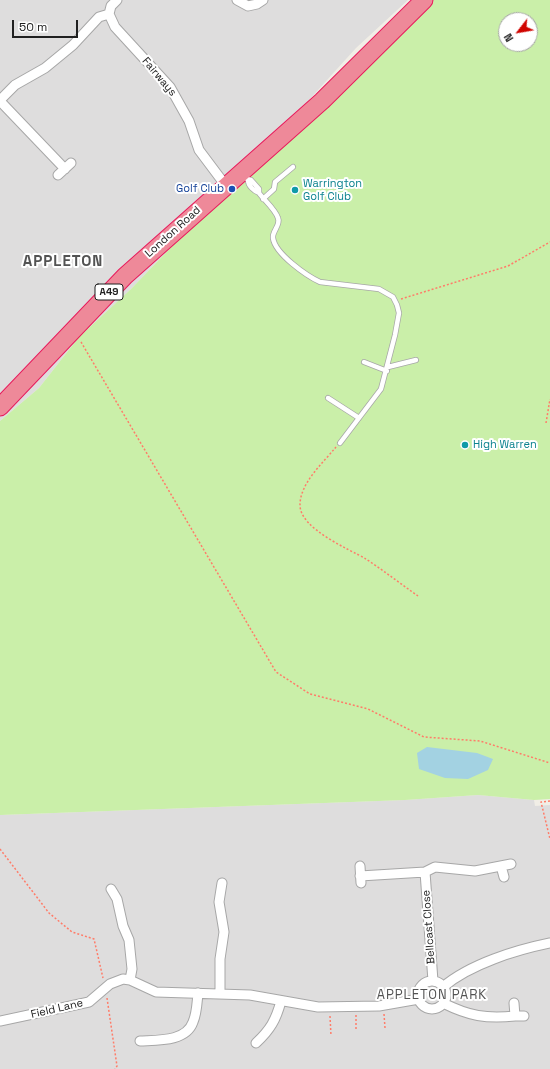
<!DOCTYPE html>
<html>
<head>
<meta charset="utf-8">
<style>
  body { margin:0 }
  #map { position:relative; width:550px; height:1069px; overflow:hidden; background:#f1eee6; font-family:"Space Grotesk",sans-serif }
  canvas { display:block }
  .north { position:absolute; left:498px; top:12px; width:40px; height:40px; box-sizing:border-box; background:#fff; border:1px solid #a6a6a6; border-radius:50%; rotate:239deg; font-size:11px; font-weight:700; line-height:16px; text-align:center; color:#202020 }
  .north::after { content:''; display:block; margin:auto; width:14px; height:18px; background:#d00400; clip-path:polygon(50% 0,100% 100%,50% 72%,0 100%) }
  .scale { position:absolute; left:12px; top:20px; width:66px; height:18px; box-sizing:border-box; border:2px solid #202020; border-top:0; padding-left:5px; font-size:12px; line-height:14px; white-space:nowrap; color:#202020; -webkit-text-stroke:3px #fff; paint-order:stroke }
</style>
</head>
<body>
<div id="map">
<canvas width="550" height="1069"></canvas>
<div class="north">N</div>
<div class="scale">50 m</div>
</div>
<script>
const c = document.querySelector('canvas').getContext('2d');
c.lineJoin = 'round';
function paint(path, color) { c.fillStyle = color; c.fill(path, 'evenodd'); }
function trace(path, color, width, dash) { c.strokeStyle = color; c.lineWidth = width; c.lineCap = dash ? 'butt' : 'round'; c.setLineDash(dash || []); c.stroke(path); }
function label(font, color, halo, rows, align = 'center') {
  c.font = font + ' "Space Grotesk",sans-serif'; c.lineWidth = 4; c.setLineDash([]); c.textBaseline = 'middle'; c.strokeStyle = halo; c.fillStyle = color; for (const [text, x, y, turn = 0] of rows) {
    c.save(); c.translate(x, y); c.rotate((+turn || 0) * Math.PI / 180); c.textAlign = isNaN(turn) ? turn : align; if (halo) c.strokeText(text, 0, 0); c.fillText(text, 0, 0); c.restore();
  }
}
paint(new Path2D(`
  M 0,0 L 408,0 L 356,48 L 251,164 L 131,289 L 79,337 L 39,388 L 0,421 Z
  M 478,795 L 534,800 L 535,806 L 550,805 L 550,1069 L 0,1069 L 0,815 L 405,800 Z`), '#dedddd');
paint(new Path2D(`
  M 424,0 L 550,0 L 550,799 L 534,800 L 478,795 L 405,800 L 0,815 L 0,421 L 39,388 L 79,337 L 131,289 L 251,164 ZM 506,20 L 530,20 L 530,44 L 506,44 Z`), '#caefa9');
paint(new Path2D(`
  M 427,747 L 477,753 L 493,759 L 488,770 L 468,779 L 445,778 L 419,769 L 417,753 Z`), '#a3d2e2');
const lane = new Path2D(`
  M 247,179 L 251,180 L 259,189 L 259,193
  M 248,180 C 248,186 254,191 259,193 C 264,200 275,209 278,218 C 281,225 272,231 273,238 C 275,254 307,276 320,282 L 379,289 L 393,297 L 397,305 L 399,313 L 395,335 L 381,389 L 340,443
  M 263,199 L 274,189 L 275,182 L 293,167
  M 364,362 L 387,371
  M 388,367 L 416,360
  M 328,398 L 359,418`);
const street = new Path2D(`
  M 237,0 L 248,6 L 257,4 L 263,0
  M 109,14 L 115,27 L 170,87 L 189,121 L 199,150 L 226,186
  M 0,100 L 15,85 L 45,68 L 73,45 L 99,17 L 109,14 L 111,6 L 117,0
  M 0,101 L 65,169
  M 58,175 L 71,163
  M 360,866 L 361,883
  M 501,866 L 504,877
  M 425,872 L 433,981
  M 360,876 L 425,872 L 435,867 L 475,871 L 511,864
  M 111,889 L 117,899 L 123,926 L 129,940 L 132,969 L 130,980
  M418 995a14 14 0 1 1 28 0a14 14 0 1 1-28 0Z
  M 443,987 C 470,964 516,950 550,943
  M 220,993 L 220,959 L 224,932 L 219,902 L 222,883
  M 443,1003 C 469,1016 486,1019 515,1016
  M 514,1003 L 515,1016 L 524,1016
  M 0,1021 L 89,1002 L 110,984 L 123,979 L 130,980 L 156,992 L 250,995 L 318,1007 L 379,1006 L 419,999
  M 140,1041 C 157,1040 186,1042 193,1022 C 197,1013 197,1002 198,993
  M 256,1043 C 270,1030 276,1020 281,1001`);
const highway = new Path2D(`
  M 0,407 L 125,276 L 322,101 L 424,0`);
trace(lane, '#a7a7a7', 6);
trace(street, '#a7a7a7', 11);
trace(highway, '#e81a5c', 19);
trace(new Path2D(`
  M 401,299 L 508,266 L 550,242
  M 81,342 L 276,672 L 310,694 L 368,709 L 424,737 L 480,741 L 550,763
  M 546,423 L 550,399
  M 336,447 C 323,463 300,483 300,505 C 300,529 349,549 366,559 C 384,571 401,584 418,596
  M 550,801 L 541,802 L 550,839
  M 0,849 L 49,913 L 72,932 L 94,939 L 103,978
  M 107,998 L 117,1066 L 115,1069
  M 384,1014 L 385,1028
  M 356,1015 L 356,1029
  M 330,1016 L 331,1036`), '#ff7c69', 1.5, [2, 2]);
trace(lane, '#fff', 4.5);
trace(street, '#fff', 9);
trace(highway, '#ee8999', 17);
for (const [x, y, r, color] of [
  [232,189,4,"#1a4fb4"],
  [295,190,4,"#0f9aa8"],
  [465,445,4,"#0f9aa8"]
]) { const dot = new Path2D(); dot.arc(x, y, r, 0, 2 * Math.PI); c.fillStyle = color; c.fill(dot); trace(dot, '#fff', 1.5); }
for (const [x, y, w] of [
  [109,292,28]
]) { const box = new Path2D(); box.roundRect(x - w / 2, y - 8, w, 16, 3); c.fillStyle = '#fff'; c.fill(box); trace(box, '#202020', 1); }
label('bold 10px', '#202020', null, [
  ["A49",109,292]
]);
label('11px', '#202020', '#fff', [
  ["Fairways",159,77,50],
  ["London Road",173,232,-42],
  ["Bellcast Close",429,927,-94],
  ["Field Lane",57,1009,-13]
]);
label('11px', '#0d838f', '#fff', [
  ["Warrington",303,184],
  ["Golf Club",303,197],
  ["High Warren",473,445]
], 'left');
label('11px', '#164399', '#fff', [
  ["Golf Club",224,189]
], 'right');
c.letterSpacing = '1px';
label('13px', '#535353', '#fff', [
  ["APPLETON PARK",432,995]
]);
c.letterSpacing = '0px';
c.letterSpacing = '1px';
label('bold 15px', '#535353', '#fff', [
  ["APPLETON",63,262]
]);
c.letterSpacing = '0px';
</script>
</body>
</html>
